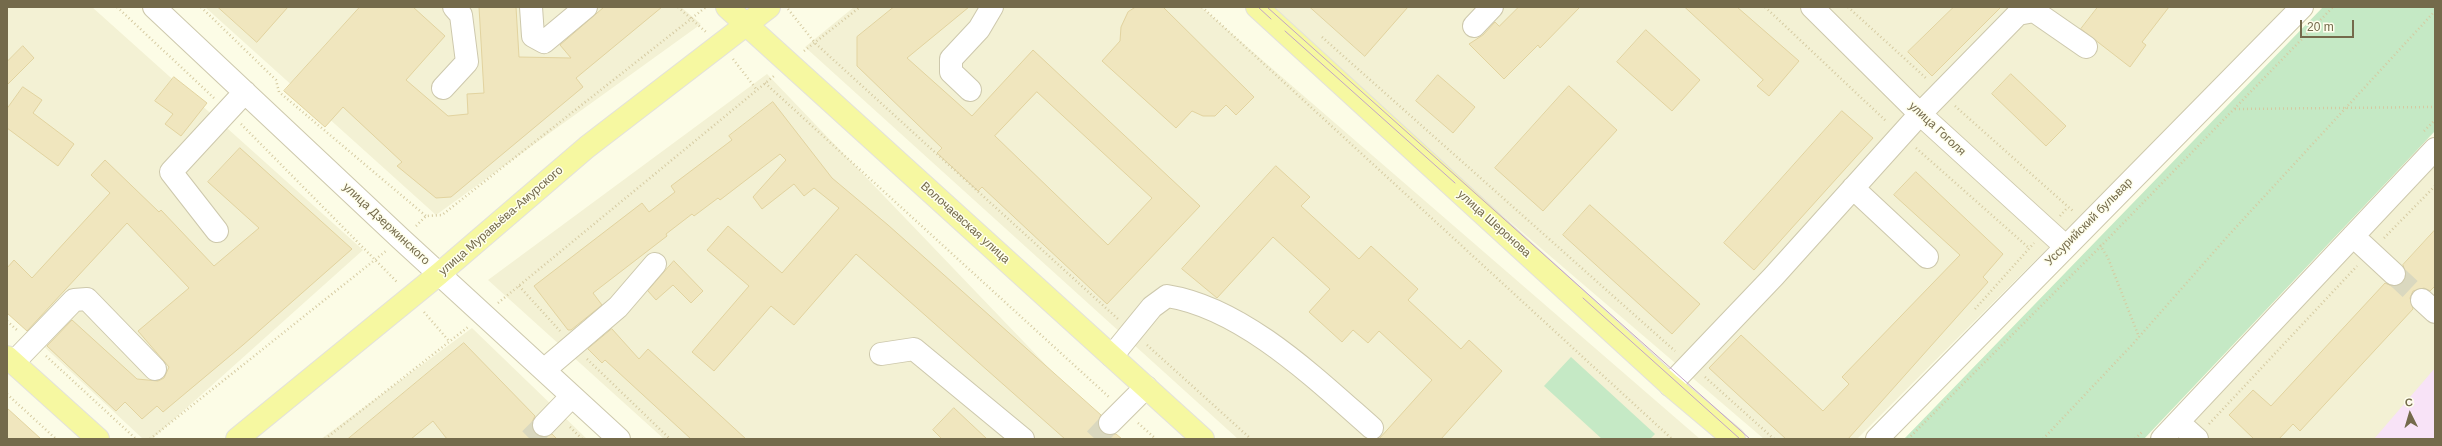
<!DOCTYPE html>
<html>
<head>
<meta charset="utf-8">
<style>
  body { margin:0 }
  #map { position:relative; width:2442px; height:446px; overflow:hidden; background:#fcfce6; font-family:Helvetica,sans-serif }
  canvas { display:block }
  .frame { position:absolute; inset:0; border:8px solid #746a4b; pointer-events:none }
  .north { position:absolute; left:2390px; top:394px; width:40px; height:40px; -webkit-text-stroke:3px #fefeec; paint-order:stroke; rotate:355deg; font-size:11px; font-weight:700; line-height:16px; text-align:center; color:#746a4b }
  .north::after { content:''; display:block; margin:auto; width:14px; height:18px; background:#746a4b; clip-path:polygon(50% 0,100% 100%,50% 72%,0 100%) }
  .scale { position:absolute; left:2300px; top:20px; width:54px; height:18px; box-sizing:border-box; border:2px solid #746a4b; border-top:0; padding-left:5px; font-size:12px; line-height:14px; white-space:nowrap; color:#746a4b; -webkit-text-stroke:3px #fefeec; paint-order:stroke }
</style>
</head>
<body>
<div id="map">
<canvas width="2442" height="446"></canvas>
<div class="frame"></div>
<div class="north">С</div>
<div class="scale">20 m</div>
</div>
<script>
const c = document.querySelector('canvas').getContext('2d');
c.lineJoin = 'round';
function paint(path, color) { c.fillStyle = color; c.fill(path, 'evenodd'); }
function trace(path, color, width, dash) { c.strokeStyle = color; c.lineWidth = width; c.lineCap = dash ? 'butt' : 'round'; c.setLineDash(dash || []); c.stroke(path); }
function label(font, color, halo, rows, align = 'center') {
  c.font = font + ' Helvetica,sans-serif'; c.lineWidth = 3; c.setLineDash([]); c.textBaseline = 'middle'; c.strokeStyle = halo; c.fillStyle = color; for (const [text, x, y, turn = 0] of rows) {
    c.save(); c.translate(x, y); c.rotate((+turn || 0) * Math.PI / 180); c.textAlign = isNaN(turn) ? turn : align; if (halo) c.strokeText(text, 0, 0); c.fillText(text, 0, 0); c.restore();
  }
}
paint(new Path2D(`
  M 7,7 L 92,7 L 363,250 L 152,439 L 143,439 L 7,312 Z
  M 205,7 L 681,7 L 701,24 L 436,215 Z
  M 854,7 L 1201,7 L 1700,439 L 1238,439 L 805,47 Z
  M 1259,7 L 2288,7 L 1857,439 L 1764,439 Z
  M 767,74 L 1117,439 L 664,439 L 488,280 Z
  M 2435,165 L 2435,439 L 2174,439 Z
  M 472,328 L 587,439 L 321,439 Z`), '#f3f1d4');
paint(new Path2D(`
  M 2435,368 L 2435,439 L 2374,439 Z`), '#f8e3f7');
paint(new Path2D(`
  M 2323,7 L 2435,7 L 2435,131 L 2144,439 L 1904,439 Z
  M 1571,357 L 1655,434 L 1650,439 L 1602,439 L 1544,386 Z`), '#c5e9c5');
const building = new Path2D(`
  M 218,7 L 288,7 L 257,42 Z
  M 360,7 L 413,7 L 445,36 L 406,80 L 448,116 L 468,114 L 467,94 L 484,93 L 479,7 L 516,7 L 519,57 L 571,58 L 560,45 L 604,7 L 662,7 L 576,78 L 583,87 L 451,197 L 436,198 L 397,166 L 402,162 L 343,107 L 325,127 L 284,91 Z
  M 894,7 L 969,7 L 907,58 L 972,116 L 1033,50 L 1200,206 L 1107,304 L 982,187 L 978,191 L 937,153 L 942,148 L 857,66 L 857,37 ZM 1037,92 L 1152,198 L 1108,245 L 995,136 Z
  M 1136,7 L 1163,7 L 1254,97 L 1236,115 L 1226,105 L 1215,116 L 1203,116 L 1192,111 L 1176,128 L 1102,61 L 1120,41 L 1121,27 L 1128,12 Z
  M 1310,7 L 1408,7 L 1365,56 Z
  M 1519,7 L 1580,7 L 1540,48 L 1538,45 L 1504,79 L 1469,44 L 1483,35 L 1495,22 L 1499,26 Z
  M 1685,7 L 1737,7 L 1799,61 L 1769,96 L 1757,86 L 1763,80 Z
  M 1954,7 L 2001,7 L 1932,76 L 1908,52 Z
  M 2098,7 L 2169,7 L 2142,42 L 2146,45 L 2130,67 L 2081,29 Z
  M 1646,30 L 1700,80 L 1672,111 L 1617,62 Z
  M 23,46 L 34,58 L 7,85 L 7,62 Z
  M 2011,74 L 2066,126 L 2046,146 L 1992,94 Z
  M 1438,75 L 1475,107 L 1453,133 L 1416,101 Z
  M 174,77 L 207,103 L 181,136 L 165,124 L 173,114 L 155,101 Z
  M 1569,86 L 1617,130 L 1543,211 L 1495,168 Z
  M 23,87 L 42,100 L 33,113 L 74,144 L 58,166 L 7,128 L 7,109 Z
  M 773,102 L 832,178 L 888,225 L 1101,415 L 1098,426 L 1101,432 L 1107,435 L 1116,434 L 1122,439 L 1065,439 L 856,254 L 794,325 L 771,306 L 714,371 L 692,352 L 749,286 L 707,250 L 728,226 L 782,273 L 839,208 L 814,188 L 804,196 L 794,184 L 762,209 L 753,197 L 786,160 L 780,154 L 720,200 L 718,198 L 694,216 L 692,214 L 666,234 L 667,236 L 593,293 L 602,305 L 571,330 L 568,330 L 534,286 L 642,203 L 649,212 L 675,192 L 671,186 L 732,140 L 729,136 Z
  M 1842,111 L 1873,138 L 1754,270 L 1724,243 Z
  M 240,148 L 352,249 L 243,345 L 163,412 L 157,406 L 142,419 L 125,402 L 116,411 L 47,346 L 72,320 L 137,379 L 158,381 L 164,378 L 169,367 L 138,331 L 189,288 L 127,223 L 27,331 L 7,313 L 7,268 L 14,260 L 32,278 L 110,193 L 91,175 L 105,160 L 159,212 L 161,210 L 214,266 L 259,228 L 208,182 Z
  M 1276,166 L 1310,197 L 1301,206 L 1359,259 L 1371,246 L 1418,289 L 1408,300 L 1461,349 L 1469,340 L 1502,371 L 1441,439 L 1379,439 L 1432,380 L 1379,331 L 1368,343 L 1353,330 L 1342,342 L 1309,312 L 1330,289 L 1273,237 L 1217,298 L 1182,269 Z
  M 1916,172 L 2003,254 L 1983,277 L 1988,282 L 1848,439 L 1786,439 L 1709,368 L 1741,335 L 1823,411 L 1849,384 L 1842,377 L 1960,255 L 1894,195 Z
  M 1590,205 L 1700,304 L 1672,334 L 1563,235 Z
  M 2435,230 L 2435,286 L 2430,291 L 2424,288 L 2413,291 L 2410,298 L 2413,309 L 2300,431 L 2293,424 L 2279,439 L 2254,439 L 2229,415 L 2253,390 L 2271,406 L 2385,283 L 2392,286 L 2403,283 L 2406,276 L 2403,265 Z
  M 674,261 L 703,291 L 691,303 L 673,285 L 656,300 L 648,291 Z
  M 612,329 L 639,359 L 648,349 L 746,439 L 691,439 L 605,360 L 602,363 L 588,349 Z
  M 464,343 L 535,416 L 532,422 L 535,434 L 541,437 L 552,434 L 557,439 L 447,439 L 433,421 L 411,439 L 348,439 Z
  M 7,408 L 41,439 L 7,439 Z
  M 954,408 L 987,439 L 942,439 L 933,430 Z`);
paint(building, '#f0e6be');
trace(building, '#e2d39f', 1);
trace(new Path2D(`
  M 2394,274 L 2422,300
  M 530,439 L 544,425
  M 1095,439 L 1110,423`), '#dad8bf', 22, [22, 11]);
const minor = new Path2D(`
  M 154,7 L 401,239 L 619,439
  M 531,7 L 533,36 L 544,42 L 586,7
  M 1812,7 L 1920,114 L 2065,246
  M 1474,26 L 1492,7
  M 443,88 L 467,62 L 461,15 L 454,7
  M 970,90 L 951,72 L 951,59 L 979,29 L 992,7
  M 1853,188 L 1927,257
  M 217,231 L 171,172 L 245,92
  M 2353,236 L 2394,274
  M 2422,300 L 2435,312
  M 881,354 L 914,349 L 1023,439
  M 1112,356 L 1152,307 L 1167,296 C 1243,308 1315,378 1372,428
  M 13,363 L 74,300 L 87,299 L 155,369
  M 544,370 L 618,307 L 655,264
  M 1670,385 L 1774,276 L 1920,114 L 2018,14 L 2034,11 L 2086,47
  M 2178,422 L 2197,439
  M 1110,423 L 1146,387
  M 544,425 L 572,396
  M 1877,439 L 2302,7
  M 2162,439 L 2435,149`);
const major = new Path2D(`
  M 727,7 L 1203,439
  M 1257,7 L 1670,385 L 1734,439
  M 7,357 L 98,439
  M 237,439 L 439,274 L 587,147 L 769,7`);
trace(minor, '#cdc8ac', 24);
trace(major, '#e3e1db', 24);
trace(new Path2D(`
  M 117,7 L 214,98
  M 201,7 L 276,80 L 279,92 L 426,216
  M 678,7 L 706,32
  M 1202,7 L 1672,439
  M 1765,7 L 1887,122
  M 1848,7 L 1927,79
  M 788,9 L 815,43 L 1118,319
  M 1322,37 L 1675,351
  M 804,51 L 860,7
  M 733,59 L 757,90
  M 765,83 L 1109,397
  M 1955,106 L 2074,212
  M 2235,109 L 2435,107
  M 241,124 L 398,283
  M 2424,131 L 2435,120
  M 1916,148 L 2029,248
  M 2060,216 L 2068,207
  M 416,226 L 426,216 L 442,215 L 706,7
  M 2384,238 L 2435,186
  M 2100,245 L 2108,258 L 2139,337
  M 519,286 L 560,331
  M 498,303 L 774,76
  M 1975,309 L 2034,243
  M 424,312 L 449,341
  M 7,321 L 17,330
  M 1147,345 L 1251,439
  M 46,356 L 136,439
  M 587,359 L 670,439
  M 1705,377 L 1774,439
  M 7,394 L 56,439
  M 1138,423 L 1156,439
  M 2209,424 L 2357,266
  M 570,427 L 582,439
  M 150,439 L 386,251
  M 325,439 L 468,327
  M 1908,439 L 2101,246 L 2333,7
  M 2043,439 L 2131,346 L 2227,237 L 2435,11
  M 2135,439 L 2143,431`), '#d5caa1', 2.5, [1, 3]);
trace(minor, '#fff', 22);
trace(major, '#f6f8a1', 22);
trace(new Path2D(`
  M 1258,7 L 1271,19
  M 1267,7 L 1750,439
  M 1285,31 L 1455,183
  M 1583,298 L 1740,439`), '#c3a4c5', 1);
label('12px', '#746a4b', '#fefeec', [
  ["улица Гоголя",1937,129,43],
  ["улица Муравьёва-Амурского",501,221,-41],
  ["Уссурийский бульвар",2089,222,-45],
  ["Волочаевская улица",965,223,42],
  ["улица Дзержинского",386,224,43],
  ["улица Шеронова",1494,224,42]
]);
</script>
</body>
</html>
